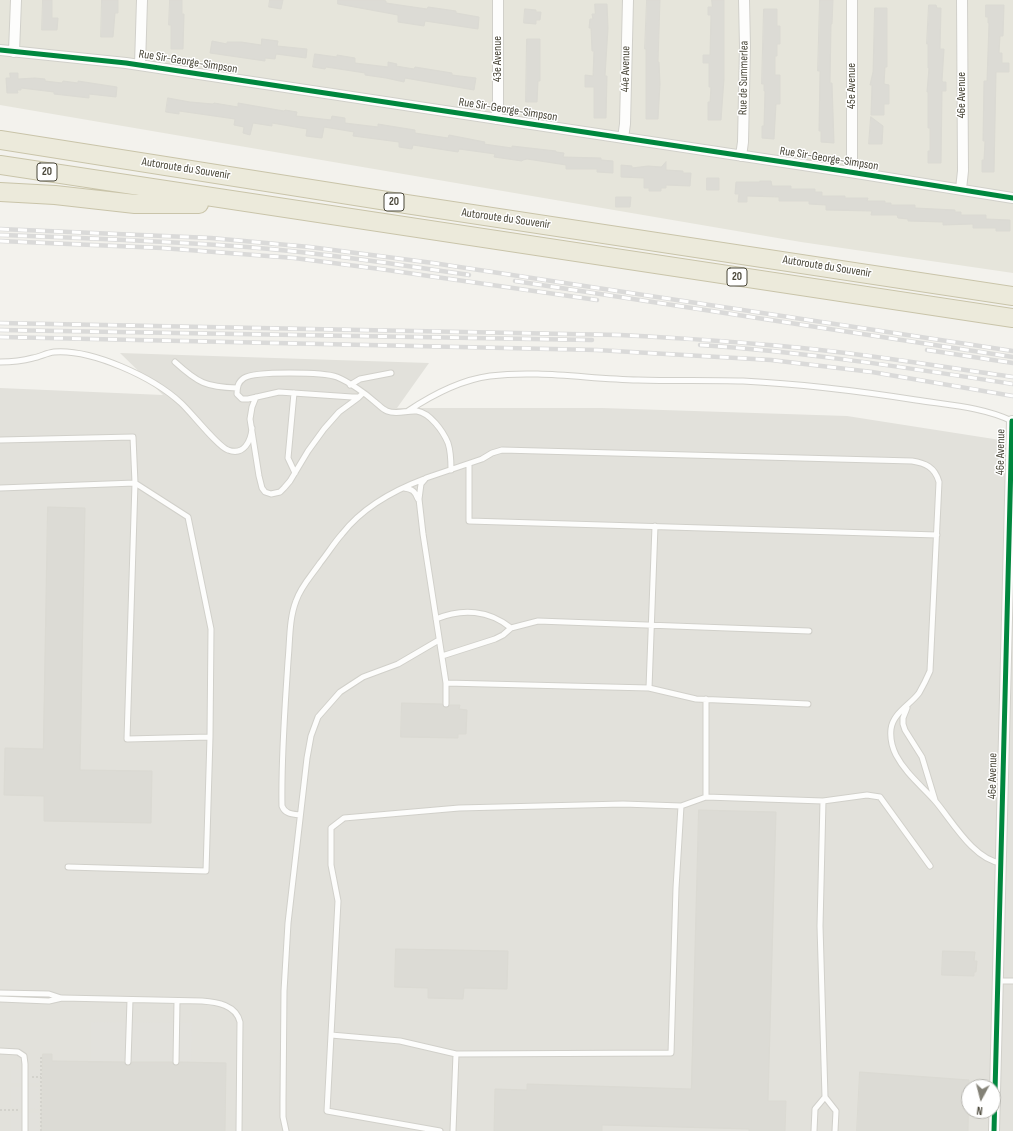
<!DOCTYPE html>
<html>
<head>
<meta charset="utf-8">
<style>
  body { margin:0 }
  #map { position:relative; width:1013px; height:1131px; overflow:hidden; background:#f3f2ed; font-family:"Sofia Sans Condensed",sans-serif }
  canvas { display:block }
  .north { position:absolute; left:961px; top:1079px; width:40px; height:40px; box-sizing:border-box; background:#fff; border:1px solid #b6b5af; border-radius:50%; rotate:187deg; font-size:11px; font-weight:700; line-height:16px; text-align:center; color:#494638 }
  .north::after { content:''; display:block; margin:auto; width:14px; height:18px; background:#848277; clip-path:polygon(50% 0,100% 100%,50% 72%,0 100%) }
</style>
</head>
<body>
<div id="map">
<canvas width="1013" height="1131"></canvas>
<div class="north">N</div>
</div>
<script>
const c = document.querySelector('canvas').getContext('2d');
c.lineJoin = 'round';
function paint(path, color) { c.fillStyle = color; c.fill(path, 'evenodd'); }
function trace(path, color, width, dash) { c.strokeStyle = color; c.lineWidth = width; c.lineCap = dash ? 'butt' : 'round'; c.setLineDash(dash || []); c.stroke(path); }
function label(font, color, halo, rows, align = 'center') {
  c.font = font + ' "Sofia Sans Condensed",sans-serif'; c.lineWidth = 3; c.setLineDash([]); c.textBaseline = 'middle'; c.strokeStyle = halo; c.fillStyle = color; for (const [text, x, y, turn = 0] of rows) {
    c.save(); c.translate(x, y); c.rotate((+turn || 0) * Math.PI / 180); c.textAlign = isNaN(turn) ? turn : align; if (halo) c.strokeText(text, 0, 0); c.fillText(text, 0, 0); c.restore();
  }
}
paint(new Path2D(`
  M 0,0 L 1013,0 L 1013,273 L 801,242 L 0,105 Z`), '#e6e5db');
paint(new Path2D(`
  M 120,353 L 429,363 L 397,408 L 602,408 L 847,416 L 1013,442 L 1013,1131 L 0,1131 L 0,388 L 163,395 ZM 969,1087 L 993,1087 L 993,1111 L 969,1111 Z`), '#e2e1db');
paint(new Path2D(`
  M 91,1022 L 192,1023 L 191,1062 L 91,1061 Z
  M 11,1070 L 40,1070 L 39,1083 L 11,1083 Z
  M 11,1087 L 39,1087 L 39,1109 L 11,1108 Z
  M 11,1113 L 39,1113 L 39,1131 L 11,1131 Z`), '#e2e1dc');
const building = new Path2D(`
  M 43,0 L 52,0 L 52,18 L 58,18 L 57,30 L 42,30 Z
  M 102,0 L 118,0 L 118,13 L 115,13 L 113,37 L 101,37 Z
  M 170,0 L 182,0 L 182,14 L 184,14 L 183,49 L 171,49 L 171,25 L 169,25 Z
  M 270,0 L 283,0 L 281,9 L 269,7 Z
  M 338,0 L 382,0 L 386,1 L 386,3 L 420,8 L 427,9 L 428,7 L 456,11 L 456,13 L 479,17 L 478,29 L 425,21 L 424,26 L 398,22 L 398,15 L 338,4 Z
  M 647,0 L 660,0 L 658,62 L 659,62 L 660,84 L 658,119 L 646,119 L 646,49 L 645,49 Z
  M 712,0 L 724,0 L 724,79 L 721,120 L 708,120 L 708,102 L 710,102 L 711,87 L 709,87 L 709,63 L 703,63 L 703,55 L 710,55 L 711,15 L 708,15 L 708,7 L 712,7 Z
  M 820,0 L 833,0 L 832,24 L 831,24 L 830,83 L 832,83 L 834,143 L 821,142 L 821,131 L 819,131 L 820,71 L 818,71 Z
  M 595,4 L 607,4 L 608,28 L 605,76 L 607,76 L 606,118 L 594,118 L 594,87 L 585,87 L 585,75 L 593,76 L 594,51 L 592,51 L 591,28 L 589,28 L 590,19 L 593,19 L 592,14 L 595,14 Z
  M 929,5 L 936,5 L 937,8 L 941,8 L 940,49 L 944,49 L 942,81 L 943,82 L 946,82 L 946,91 L 942,91 L 941,163 L 928,163 L 928,151 L 930,151 L 930,128 L 928,128 L 928,92 L 927,92 L 929,68 L 928,68 L 928,44 L 927,44 Z
  M 986,5 L 1004,5 L 1003,36 L 1000,36 L 999,53 L 1002,53 L 1002,63 L 1009,63 L 1009,72 L 996,72 L 994,172 L 982,172 L 982,160 L 984,160 L 985,141 L 983,141 L 984,81 L 987,81 L 989,23 L 988,23 L 988,17 L 986,17 Z
  M 875,8 L 887,8 L 887,67 L 885,67 L 884,84 L 889,85 L 889,104 L 884,104 L 884,115 L 871,115 L 872,85 L 870,85 L 873,72 Z
  M 525,9 L 536,10 L 536,12 L 541,12 L 540,20 L 536,20 L 536,24 L 524,23 Z
  M 764,9 L 777,9 L 777,26 L 780,26 L 780,44 L 777,44 L 777,56 L 775,56 L 775,75 L 780,75 L 780,104 L 776,104 L 774,139 L 762,138 L 762,126 L 764,126 L 765,91 L 764,91 L 764,84 L 762,84 Z
  M 262,39 L 278,41 L 277,46 L 307,49 L 306,58 L 276,54 L 275,59 L 265,58 L 265,61 L 210,53 L 212,41 L 227,44 L 227,42 L 241,42 L 261,45 Z
  M 527,39 L 540,39 L 540,81 L 538,81 L 537,102 L 526,102 Z
  M 315,54 L 337,57 L 337,55 L 355,58 L 355,63 L 388,67 L 388,62 L 397,64 L 396,66 L 414,69 L 415,67 L 452,73 L 452,75 L 476,78 L 474,90 L 405,78 L 404,82 L 386,78 L 365,75 L 365,73 L 326,67 L 325,69 L 313,67 Z
  M 10,73 L 18,73 L 18,79 L 35,78 L 45,79 L 45,81 L 62,83 L 63,81 L 78,83 L 78,81 L 117,87 L 116,97 L 89,94 L 89,98 L 54,94 L 54,92 L 21,88 L 21,90 L 17,90 L 18,93 L 7,93 L 6,78 L 10,78 Z
  M 168,98 L 190,102 L 213,104 L 214,103 L 238,107 L 238,103 L 284,111 L 285,110 L 297,112 L 296,116 L 331,120 L 332,116 L 345,118 L 345,123 L 378,127 L 378,124 L 390,126 L 415,130 L 415,133 L 448,138 L 449,135 L 485,142 L 484,144 L 512,148 L 512,146 L 556,151 L 556,152 L 564,153 L 563,157 L 601,158 L 601,160 L 613,161 L 613,173 L 597,172 L 597,169 L 566,169 L 566,165 L 527,159 L 523,160 L 522,161 L 494,157 L 495,154 L 459,149 L 458,152 L 413,145 L 412,149 L 399,147 L 399,142 L 353,136 L 354,132 L 324,127 L 322,138 L 306,136 L 307,129 L 272,123 L 272,126 L 253,123 L 250,135 L 243,133 L 244,127 L 234,125 L 235,119 L 179,111 L 179,114 L 166,112 Z
  M 871,117 L 883,126 L 882,144 L 869,144 Z
  M 666,162 L 666,170 L 683,171 L 683,173 L 691,173 L 690,186 L 666,185 L 666,188 L 661,188 L 661,191 L 649,191 L 649,188 L 644,188 L 644,178 L 621,177 L 621,165 L 632,166 L 632,168 L 648,166 L 661,167 Z
  M 707,178 L 719,178 L 719,190 L 707,190 Z
  M 760,181 L 771,181 L 772,186 L 791,186 L 791,189 L 815,189 L 815,192 L 822,192 L 822,196 L 845,196 L 845,198 L 868,198 L 867,201 L 885,201 L 885,203 L 891,203 L 891,205 L 915,205 L 915,208 L 955,210 L 955,212 L 961,212 L 961,215 L 986,215 L 986,219 L 1010,220 L 1010,231 L 996,231 L 996,228 L 973,228 L 973,224 L 943,225 L 943,222 L 908,221 L 908,219 L 898,218 L 897,215 L 871,215 L 872,211 L 826,210 L 826,205 L 809,204 L 809,201 L 779,201 L 779,197 L 747,196 L 747,202 L 738,202 L 739,194 L 735,194 L 736,182 L 760,182 Z
  M 616,197 L 631,197 L 630,207 L 616,207 Z
  M 48,507 L 85,508 L 80,770 L 152,771 L 151,823 L 44,821 L 44,796 L 4,795 L 5,748 L 43,749 Z
  M 402,703 L 442,704 L 446,708 L 448,707 L 450,705 L 460,705 L 459,709 L 467,710 L 466,734 L 458,734 L 458,738 L 401,737 Z
  M 699,810 L 776,812 L 768,1101 L 786,1101 L 785,1131 L 749,1131 L 749,1129 L 602,1125 L 602,1131 L 494,1131 L 495,1089 L 527,1090 L 527,1084 L 691,1089 Z
  M 396,949 L 508,951 L 507,989 L 464,988 L 463,999 L 428,998 L 428,988 L 395,987 Z
  M 943,951 L 975,952 L 974,961 L 977,961 L 976,972 L 974,972 L 974,976 L 942,975 Z
  M 43,1054 L 52,1054 L 52,1061 L 124,1062 L 125,1064 L 127,1066 L 130,1065 L 132,1062 L 172,1062 L 174,1065 L 176,1066 L 180,1062 L 226,1063 L 225,1131 L 42,1131 Z
  M 860,1072 L 969,1080 L 968,1131 L 857,1131 Z`);
paint(building, '#dcdbd5');
trace(building, '#dbdad3', 1);
const service = new Path2D(`
  M 0,362 C 11,362 22,361 33,358 C 40,357 46,353 54,352 C 92,349 153,377 181,403 C 191,412 218,447 228,450 C 244,456 251,441 252,428
  M 175,362 C 198,383 206,387 237,388
  M 350,385 L 360,379 L 391,373
  M 294,393 L 288,458 L 295,473
  M 363,393 L 359,397 L 352,397 L 279,392 L 248,399 L 242,399 L 237,394 C 237,387 238,382 244,378 C 255,371 324,372 337,377 C 349,382 365,393 375,402 C 379,405 382,409 387,411 C 397,415 407,410 417,411 C 430,413 443,431 448,443 C 451,452 451,461 451,470
  M 256,397 L 252,407 L 250,419 L 259,476 L 262,488 L 265,492 L 271,494 L 280,492 L 284,488 L 290,481 L 308,451 L 324,429 L 339,412 L 358,398
  M 408,411 C 432,395 460,380 490,376 C 539,370 588,379 638,380 C 673,381 708,380 743,381 C 801,384 859,391 916,400 C 948,405 983,407 1012,421
  M 0,440 L 133,437 L 135,483 L 188,517 L 211,629 L 210,737 L 206,871 L 68,867
  M 469,464 L 469,521 L 937,535
  M 0,488 L 135,483 L 127,739 L 210,737
  M 404,488 C 412,489 415,491 418,499
  M 436,619 C 462,608 489,610 511,628 L 538,621 L 809,631
  M 442,656 L 495,639 L 503,635 L 511,628
  M 649,688 L 655,526
  M 446,704 L 446,683
  M 808,704 L 696,699 L 649,688 L 446,683 L 423,534 L 419,499 L 421,484 L 426,478 L 482,459 L 492,453 L 502,450 L 912,461 C 925,463 935,467 939,482 L 930,671 C 927,678 923,686 919,693 C 910,705 893,713 891,729 C 890,738 892,747 896,755 C 906,774 922,786 936,802 C 952,821 974,860 1001,863
  M 907,708 L 903,718 L 903,724 L 905,730 L 922,757 L 935,800
  M 706,797 L 706,699
  M 300,815 C 292,814 285,814 282,806 C 281,758 285,708 288,661 C 290,641 289,619 296,601 C 301,586 312,575 320,563 C 328,553 334,543 342,534 C 363,507 392,491 424,479
  M 998,981 L 1013,981
  M 0,993 L 49,994 L 61,998
  M 0,999 L 49,1001 L 62,998 L 202,1001 C 217,1002 236,1005 240,1022 L 239,1131
  M 331,1035 L 400,1041 L 456,1054
  M 0,1051 L 18,1052 L 24,1056 L 25,1064 L 25,1131
  M 128,1062 L 130,1000
  M 176,1062 L 177,1001
  M 825,1097 L 820,926 L 823,801 L 867,795 L 880,797 L 930,866
  M 286,1131 L 283,1117 L 283,1101 L 284,991 L 288,923 L 307,758 L 311,736 L 318,717 L 340,692 L 363,677 L 398,664 L 439,640
  M 440,1131 L 327,1111 L 338,901 L 331,865 L 331,828 L 344,818 L 459,808 L 623,804 L 681,806 L 706,797 L 823,801
  M 453,1131 L 456,1054 L 671,1053 L 676,888 L 681,806
  M 814,1131 L 815,1109 L 825,1097 L 836,1111 L 835,1131`);
const minor = new Path2D(`
  M 0,50 L 126,63 L 850,172 L 1013,198
  M 14,52 L 16,0
  M 140,65 L 142,0
  M 496,119 L 498,105 L 498,0
  M 623,138 L 625,124 L 628,0
  M 741,156 L 743,142 L 745,46 L 744,0
  M 850,172 L 852,158 L 852,0
  M 961,189 L 963,171 L 962,0
  M 994,1131 L 1012,421`);
const motorway = new Path2D(`
  M 0,140 L 406,204 L 1013,296
  M 0,165 L 1013,318
  M 0,192 L 55,195 L 135,204 L 199,204`);
trace(service, '#d1d0ca', 7);
trace(minor, '#d1d0ca', 12);
trace(motorway, '#c9c4a9', 20);
trace(new Path2D(`
  M 32,1077 L 41,1077
  M 0,1110 L 19,1110
  M 41,1131 L 41,1058 L 43,1058`), '#d3d2cc', 2, [2, 2]);
trace(service, '#fdfdfc', 5);
trace(minor, '#fdfdfc', 10);
trace(motorway, '#eceadb', 18);
const rail = new Path2D(`
  M 0,229 L 211,238 L 310,247 L 433,263 L 1013,351
  M 0,235 C 82,238 165,241 247,247 C 322,253 395,264 469,275
  M 0,241 L 162,248 L 294,258 L 380,269 L 597,300
  M 515,281 L 1013,357
  M 0,323 L 620,335 C 681,338 741,342 802,348 C 873,355 943,367 1013,377
  M 0,330 L 592,340
  M 0,337 L 597,350 L 771,360 L 872,372 L 1013,396
  M 700,345 C 805,352 909,368 1013,384
  M 927,350 L 1013,363`);
trace(rail, '#dadad9', 4.5);
trace(rail, '#fff', 3, [9]);
trace(new Path2D(`
  M 0,50 L 126,63 L 850,172 L 1013,198
  M 994,1131 L 1012,421`), '#00873e', 5);
for (const [x, y, w] of [
  [47,172,20],
  [394,202,20],
  [737,277,20]
]) { const box = new Path2D(); box.roundRect(x - w / 2, y - 9, w, 18, 3); c.fillStyle = '#fff'; c.fill(box); trace(box, '#494638', 1); }
label('bold 11px', '#494638', null, [
  ["20",47,172],
  ["20",394,202],
  ["20",737,277]
]);
label('12px', '#494638', '#fff', [
  ["43e Avenue",498,59,-90],
  ["Rue Sir-George-Simpson",188,62,9],
  ["44e Avenue",626,69,-89],
  ["Rue de Summerlea",744,78,-89],
  ["45e Avenue",852,86,-90],
  ["46e Avenue",962,95,-90],
  ["Rue Sir-George-Simpson",508,110,9],
  ["Rue Sir-George-Simpson",829,159,9],
  ["Autoroute du Souvenir",186,169,9],
  ["Autoroute du Souvenir",506,219,8],
  ["Autoroute du Souvenir",827,267,9],
  ["46e Avenue",1001,452,-89],
  ["46e Avenue",993,776,-89]
]);
</script>
</body>
</html>
